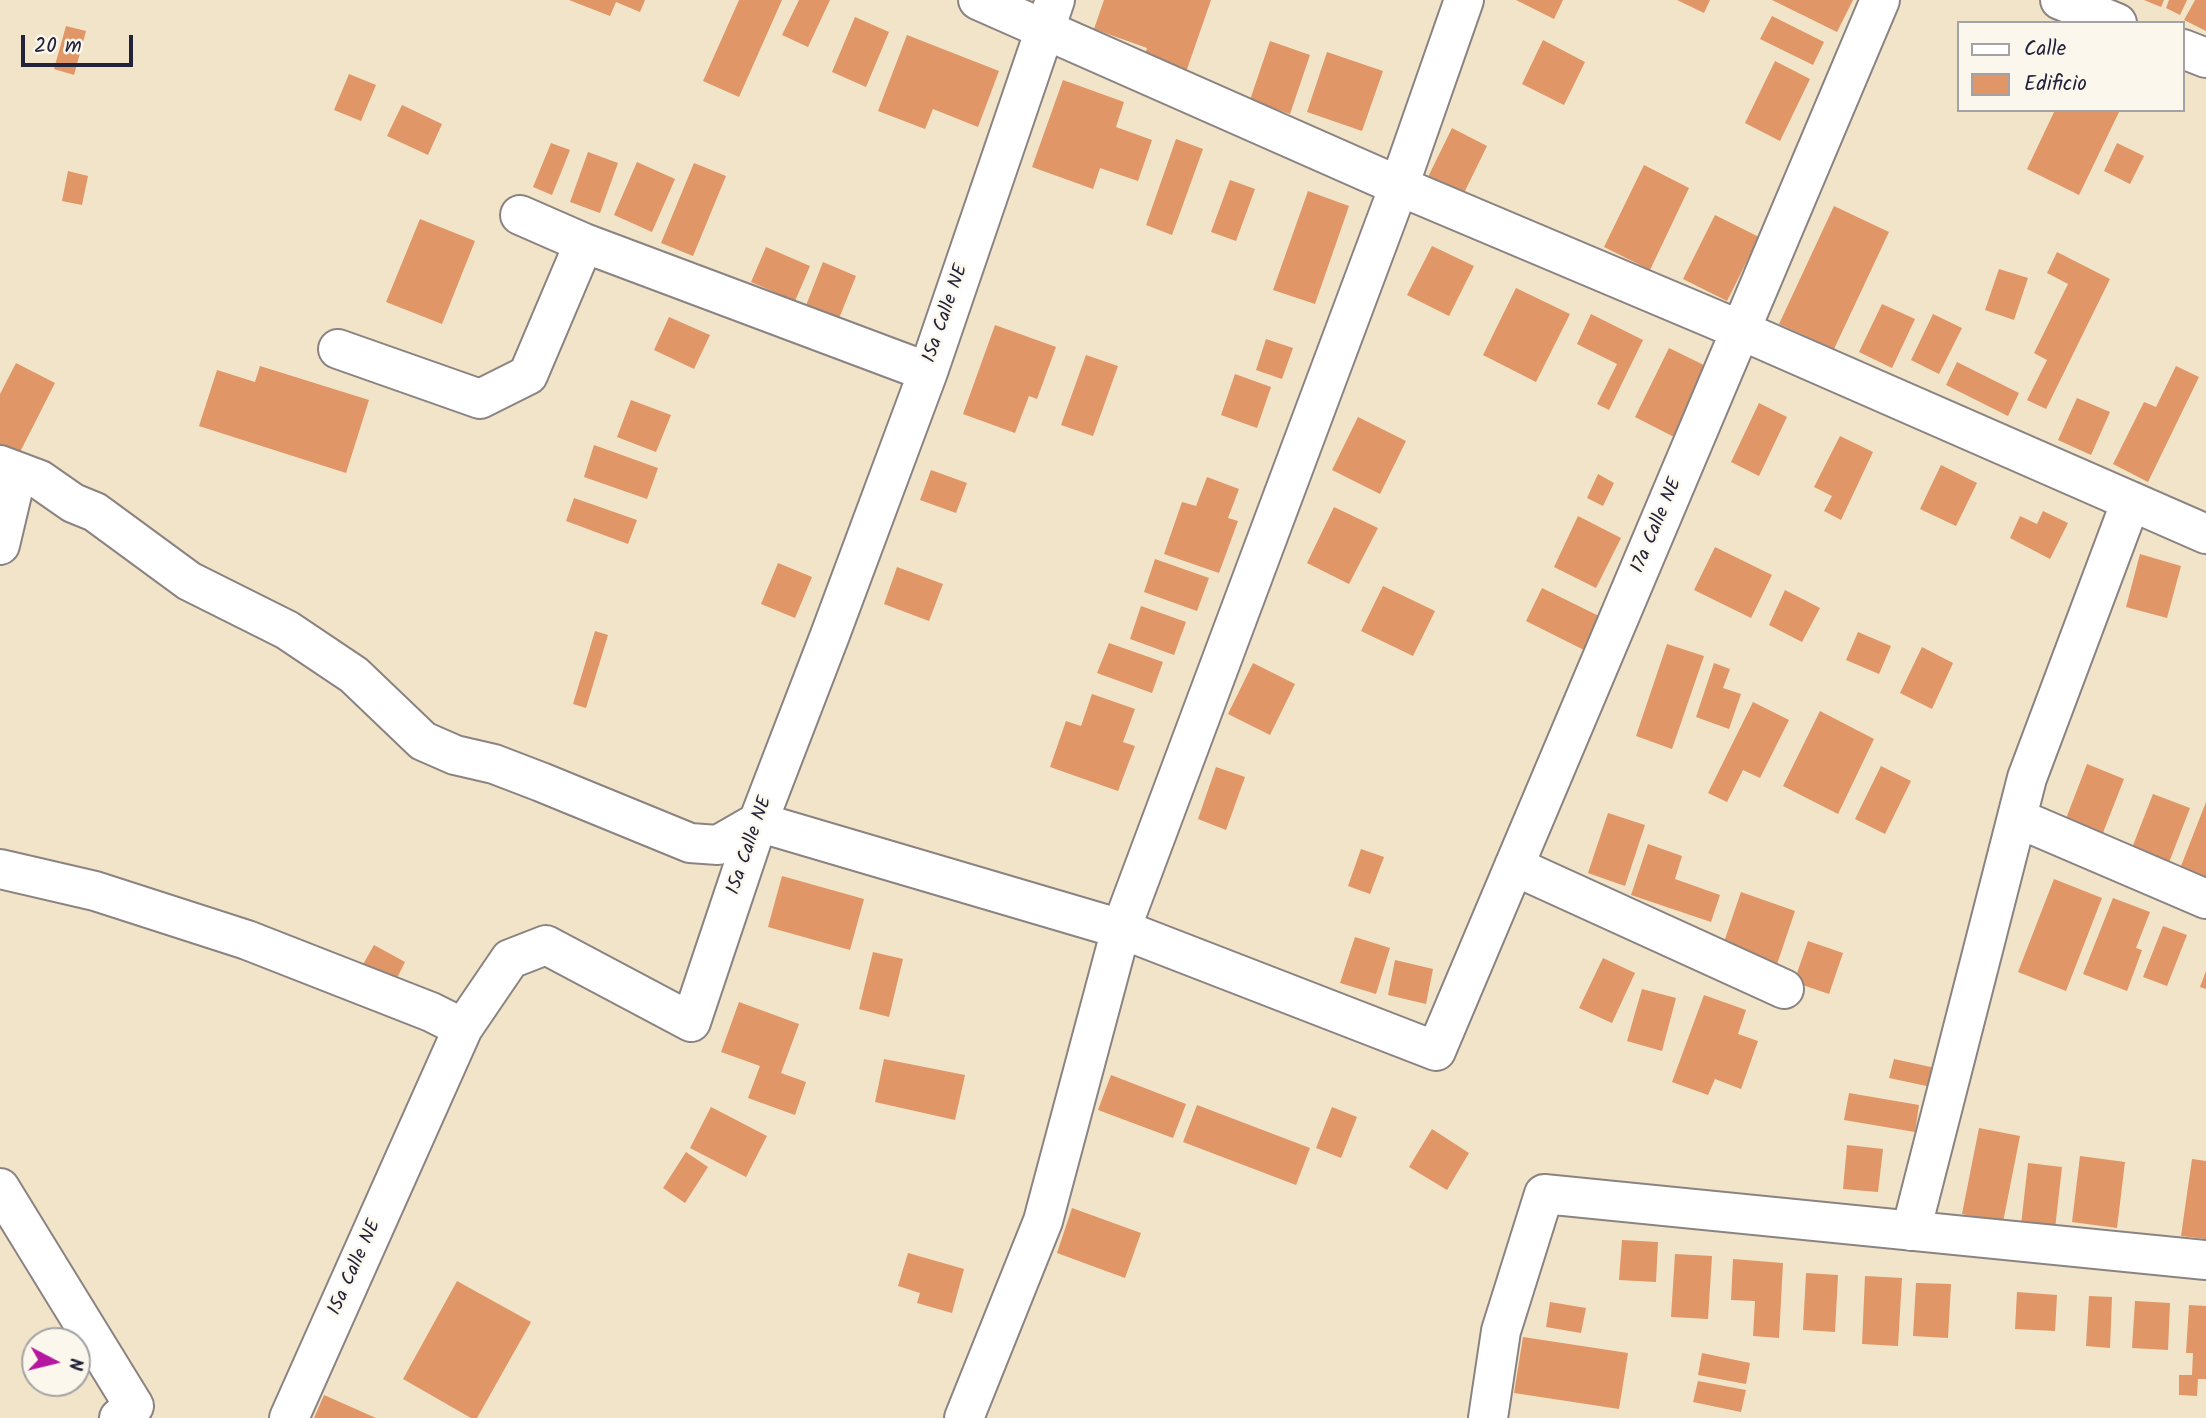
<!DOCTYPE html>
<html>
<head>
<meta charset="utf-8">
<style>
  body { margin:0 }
  #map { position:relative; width:2206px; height:1418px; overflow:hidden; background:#f2e4c8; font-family:Kalam,sans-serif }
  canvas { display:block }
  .legend { position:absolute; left:1957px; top:21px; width:228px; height:91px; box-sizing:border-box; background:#fbf7ec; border:2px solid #a4a2a5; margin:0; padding:9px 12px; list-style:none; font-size:21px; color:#22223b }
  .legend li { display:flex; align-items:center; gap:14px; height:35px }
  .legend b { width:35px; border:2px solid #a4a2a5 }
  .north { position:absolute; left:21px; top:1327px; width:70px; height:70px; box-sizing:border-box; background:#fbf7ec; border:2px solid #a4a2a5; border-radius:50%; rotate:97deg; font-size:19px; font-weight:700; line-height:28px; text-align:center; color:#22223b }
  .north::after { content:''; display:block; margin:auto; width:24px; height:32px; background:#b5179e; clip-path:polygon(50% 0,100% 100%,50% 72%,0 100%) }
  .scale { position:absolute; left:21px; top:35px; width:112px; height:32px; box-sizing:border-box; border:4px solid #22223b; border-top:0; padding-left:9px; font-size:21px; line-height:24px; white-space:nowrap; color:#22223b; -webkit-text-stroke:5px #fbf7ec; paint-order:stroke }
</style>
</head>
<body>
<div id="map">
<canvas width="2206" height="1418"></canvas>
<ul class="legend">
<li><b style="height:9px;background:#fff"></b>Calle</li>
<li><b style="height:19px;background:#e09666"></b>Edificio</li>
</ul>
<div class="north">N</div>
<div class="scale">20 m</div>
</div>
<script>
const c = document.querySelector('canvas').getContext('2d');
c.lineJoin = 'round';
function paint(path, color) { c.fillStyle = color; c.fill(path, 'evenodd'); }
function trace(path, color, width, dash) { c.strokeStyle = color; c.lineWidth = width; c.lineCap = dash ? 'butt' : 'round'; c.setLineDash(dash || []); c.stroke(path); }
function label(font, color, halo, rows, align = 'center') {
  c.font = font + ' Kalam,sans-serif'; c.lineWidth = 5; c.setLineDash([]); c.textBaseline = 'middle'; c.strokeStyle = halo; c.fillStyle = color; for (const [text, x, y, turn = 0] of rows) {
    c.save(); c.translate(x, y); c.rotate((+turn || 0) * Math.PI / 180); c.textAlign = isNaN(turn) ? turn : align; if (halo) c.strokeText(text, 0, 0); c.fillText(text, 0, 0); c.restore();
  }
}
paint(new Path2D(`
  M 569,0 L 645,0 L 640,12 L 616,2 L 610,16 Z
  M 739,0 L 782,0 L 739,97 L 703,81 Z
  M 799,0 L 830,0 L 808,47 L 782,35 Z
  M 1104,0 L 1211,0 L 1185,75 L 1143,61 L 1147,48 L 1094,29 Z
  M 1516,0 L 1563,0 L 1554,19 Z
  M 1677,0 L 1710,0 L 1704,13 Z
  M 1772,0 L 1853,0 L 1837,32 Z
  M 2144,0 L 2164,0 L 2161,7 Z
  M 2169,0 L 2187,0 L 2180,15 L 2166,8 Z
  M 2195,0 L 2206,0 L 2206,31 L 2184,20 Z
  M 1772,16 L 1824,42 L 1813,65 L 1760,39 Z
  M 855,17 L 889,32 L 866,87 L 832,72 Z
  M 66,26 L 86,31 L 74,75 L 54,69 Z
  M 907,35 L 999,71 L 978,127 L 933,109 L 925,129 L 878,111 Z
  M 1543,40 L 1585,62 L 1564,105 L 1522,84 Z
  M 1270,41 L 1310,55 L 1290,114 L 1250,100 Z
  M 1327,52 L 1383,71 L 1362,131 L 1307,112 Z
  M 1775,61 L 1810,79 L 1780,141 L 1745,123 Z
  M 349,74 L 376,85 L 361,121 L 334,110 Z
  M 1063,80 L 1124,102 L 1116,127 L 1152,140 L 1138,181 L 1100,168 L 1093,189 L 1032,167 Z
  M 402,105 L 442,124 L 428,155 L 387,136 Z
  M 2055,110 L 2120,110 L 2079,195 L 2027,169 Z
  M 1452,128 L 1487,146 L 1462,197 L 1427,179 Z
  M 1176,139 L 1203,149 L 1172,235 L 1146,225 Z
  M 551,143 L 570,150 L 552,195 L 533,187 Z
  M 2117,143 L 2144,156 L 2130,184 L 2104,171 Z
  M 588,152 L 618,163 L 600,213 L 570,202 Z
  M 637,162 L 675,179 L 652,232 L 614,215 Z
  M 694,163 L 726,176 L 693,256 L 661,243 Z
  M 1644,165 L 1689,188 L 1650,270 L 1604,247 Z
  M 68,171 L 88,176 L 82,205 L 62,201 Z
  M 1230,180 L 1255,189 L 1236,241 L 1211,232 Z
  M 1308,191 L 1349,206 L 1315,304 L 1273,290 Z
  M 1834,206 L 1889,232 L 1834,349 L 1779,324 Z
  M 1715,215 L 1759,237 L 1727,301 L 1683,279 Z
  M 420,219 L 475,241 L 442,324 L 386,302 Z
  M 1432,246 L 1474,266 L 1449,316 L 1407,295 Z
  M 766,247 L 810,266 L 795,301 L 751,282 Z
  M 2057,252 L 2110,279 L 2046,409 L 2027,400 L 2047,360 L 2034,353 L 2068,284 L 2047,273 Z
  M 823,262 L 856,276 L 838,321 L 805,308 Z
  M 1999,269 L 2028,278 L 2014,320 L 1985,310 Z
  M 1516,288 L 1570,314 L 1536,382 L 1483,355 Z
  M 1882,304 L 1915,319 L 1892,368 L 1859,352 Z
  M 1591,314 L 1643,340 L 1609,410 L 1597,404 L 1617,364 L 1577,344 Z
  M 1933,314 L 1962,328 L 1939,374 L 1911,360 Z
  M 669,317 L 710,335 L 694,369 L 654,350 Z
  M 995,325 L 1056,347 L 1037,399 L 1029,396 L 1015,433 L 963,414 Z
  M 1266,339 L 1293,348 L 1282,379 L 1256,370 Z
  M 1669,348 L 1712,369 L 1678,439 L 1635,417 Z
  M 1086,355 L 1118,366 L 1093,436 L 1061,425 Z
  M 1957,362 L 2019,393 L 2008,416 L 1946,385 Z
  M 16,363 L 55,383 L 19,454 L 0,444 L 0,394 Z
  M 260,366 L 369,400 L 346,473 L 199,426 L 217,370 L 255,382 Z
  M 2176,366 L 2199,377 L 2148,482 L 2113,464 L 2144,402 L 2156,407 Z
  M 1235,374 L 1271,387 L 1257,428 L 1221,415 Z
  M 2077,398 L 2110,412 L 2091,455 L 2058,440 Z
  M 631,400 L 671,415 L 656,452 L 617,437 Z
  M 1759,403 L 1787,417 L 1759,476 L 1731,462 Z
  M 1358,417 L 1406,441 L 1380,494 L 1332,470 Z
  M 1840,436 L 1873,452 L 1841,520 L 1824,511 L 1832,496 L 1814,487 Z
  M 594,445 L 658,468 L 647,499 L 584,477 Z
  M 1941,465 L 1977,483 L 1956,526 L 1920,509 Z
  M 931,470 L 967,483 L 956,513 L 920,500 Z
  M 1598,474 L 1614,483 L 1603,506 L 1587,498 Z
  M 1207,477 L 1239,489 L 1228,518 L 1238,521 L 1219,573 L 1164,554 L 1182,502 L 1196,506 Z
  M 574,498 L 637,520 L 628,544 L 566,521 Z
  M 1334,507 L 1378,528 L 1349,584 L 1307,563 Z
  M 2043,511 L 2068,523 L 2050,559 L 2010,538 L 2020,516 L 2037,524 Z
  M 1578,516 L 1621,538 L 1596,588 L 1554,567 Z
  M 1715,547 L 1772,575 L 1751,618 L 1694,590 Z
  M 2140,554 L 2181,566 L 2167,618 L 2126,607 Z
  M 1155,559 L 1209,578 L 1197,611 L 1144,592 Z
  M 778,563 L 812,577 L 795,618 L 761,604 Z
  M 897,567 L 943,584 L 929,621 L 884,604 Z
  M 1383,586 L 1435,611 L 1413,656 L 1361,631 Z
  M 1542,588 L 1605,619 L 1588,652 L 1526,621 Z
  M 1785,590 L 1820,608 L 1802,642 L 1769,625 Z
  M 1141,606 L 1186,622 L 1174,655 L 1130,639 Z
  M 595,631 L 608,635 L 586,708 L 573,704 Z
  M 1858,632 L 1891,646 L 1879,674 L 1846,660 Z
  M 1109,643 L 1163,662 L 1152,693 L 1097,673 Z
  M 1667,644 L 1704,656 L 1672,749 L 1636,736 Z
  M 1922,647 L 1953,663 L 1932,709 L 1900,693 Z
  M 1253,663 L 1295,684 L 1270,735 L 1228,714 Z
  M 1714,663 L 1730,669 L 1723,688 L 1741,694 L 1729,729 L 1696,717 Z
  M 1092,694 L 1135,709 L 1123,742 L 1135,746 L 1118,791 L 1050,767 L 1066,721 L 1081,726 Z
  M 1753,702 L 1789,720 L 1760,778 L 1743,770 L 1727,802 L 1708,793 Z
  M 1820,711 L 1874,739 L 1838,814 L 1783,786 Z
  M 2087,764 L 2124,779 L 2099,843 L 2062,829 Z
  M 1881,766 L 1911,781 L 1885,834 L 1855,819 Z
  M 1216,767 L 1245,777 L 1226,830 L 1198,819 Z
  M 2153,794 L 2190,808 L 2165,873 L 2128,858 Z
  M 2206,802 L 2206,897 L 2174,884 Z
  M 1608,813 L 1645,825 L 1625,886 L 1588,873 Z
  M 1648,844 L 1682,856 L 1675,879 L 1720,895 L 1711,922 L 1631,895 Z
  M 1361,849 L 1384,857 L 1370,894 L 1348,886 Z
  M 782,876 L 864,899 L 850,950 L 768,927 Z
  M 2054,879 L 2102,898 L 2066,991 L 2018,972 Z
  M 1741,892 L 1795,911 L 1774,973 L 1720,954 Z
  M 2113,898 L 2150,912 L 2136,948 L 2142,950 L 2127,991 L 2083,974 Z
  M 2163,926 L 2187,935 L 2167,986 L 2143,977 Z
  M 1355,937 L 1390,948 L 1376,994 L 1340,983 Z
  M 1808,941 L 1843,953 L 1829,994 L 1794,982 Z
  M 374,945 L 405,962 L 393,986 L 361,968 Z
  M 873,952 L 903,959 L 889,1017 L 859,1009 Z
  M 1603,958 L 1635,973 L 1612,1023 L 1579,1008 Z
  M 1395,960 L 1433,969 L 1426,1004 L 1388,995 Z
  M 2206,971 L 2206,989 L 2200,987 Z
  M 1642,989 L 1676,998 L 1662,1051 L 1627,1041 Z
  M 1704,995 L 1746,1010 L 1738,1034 L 1758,1041 L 1741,1089 L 1715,1079 L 1708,1095 L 1672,1082 Z
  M 739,1002 L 799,1024 L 781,1073 L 806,1082 L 795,1115 L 748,1098 L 760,1066 L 721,1052 Z
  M 884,1059 L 965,1075 L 955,1120 L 875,1102 Z
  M 1894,1059 L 1940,1069 L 1936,1088 L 1889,1078 Z
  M 1111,1075 L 1186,1104 L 1173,1138 L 1098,1110 Z
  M 1849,1093 L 1919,1105 L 1915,1132 L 1844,1120 Z
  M 1197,1105 L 1310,1148 L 1296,1185 L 1183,1142 Z
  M 711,1107 L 767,1136 L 746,1177 L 690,1148 Z
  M 1332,1107 L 1357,1117 L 1341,1158 L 1316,1148 Z
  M 1979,1128 L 2020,1136 L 2003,1222 L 1962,1214 Z
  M 1432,1129 L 1469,1153 L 1447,1190 L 1409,1167 Z
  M 1847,1145 L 1883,1149 L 1878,1192 L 1843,1189 Z
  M 686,1152 L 708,1167 L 685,1203 L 663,1188 Z
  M 2080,1156 L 2125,1162 L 2117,1228 L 2072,1222 Z
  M 2192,1159 L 2206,1161 L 2206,1239 L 2181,1236 Z
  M 2028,1163 L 2062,1167 L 2055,1229 L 2021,1225 Z
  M 1072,1208 L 1141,1233 L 1125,1278 L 1057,1253 Z
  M 1622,1240 L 1658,1242 L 1656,1282 L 1619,1280 Z
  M 908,1253 L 964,1269 L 952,1313 L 917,1303 L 920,1293 L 898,1286 Z
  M 1675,1254 L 1712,1256 L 1708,1319 L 1671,1317 Z
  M 1733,1259 L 1783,1263 L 1779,1338 L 1753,1336 L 1755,1301 L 1731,1300 Z
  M 1806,1273 L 1838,1275 L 1835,1332 L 1803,1330 Z
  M 1865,1276 L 1902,1278 L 1898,1346 L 1862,1344 Z
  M 457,1281 L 531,1322 L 477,1418 L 471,1418 L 403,1379 Z
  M 1916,1283 L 1951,1284 L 1948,1338 L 1913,1336 Z
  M 2017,1292 L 2057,1295 L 2055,1331 L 2015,1329 Z
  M 2089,1296 L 2112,1297 L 2110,1348 L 2086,1346 Z
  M 2135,1301 L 2170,1303 L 2168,1350 L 2132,1348 Z
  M 1550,1302 L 1586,1308 L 1581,1333 L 1546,1327 Z
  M 2189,1305 L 2206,1306 L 2206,1379 L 2198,1379 L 2197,1396 L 2179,1395 L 2179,1375 L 2192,1375 L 2193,1353 L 2186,1353 Z
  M 1523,1337 L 1628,1353 L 1619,1409 L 1514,1393 Z
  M 1702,1353 L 1750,1363 L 1746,1384 L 1698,1375 Z
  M 1698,1381 L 1746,1390 L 1741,1412 L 1693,1402 Z
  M 324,1395 L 376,1418 L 314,1418 Z`), '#e09666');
const minor = new Path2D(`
  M 978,0 L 1399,186 L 1740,330 L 2206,534
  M 2060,0 L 2117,23
  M 2183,49 L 2206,58
  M 520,215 L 584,243 L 928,372
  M 338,349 L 480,399 L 528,375 L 584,243
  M 0,465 L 40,480 L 73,503 L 95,512 L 189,581 L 287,630 L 354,675 L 423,741 L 455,755 L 494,764 L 541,782 L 690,843 L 718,845 L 758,822 L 1121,929 L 1436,1051 L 1880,0
  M 0,545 L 17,473
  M 2017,818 L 2206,899
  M 1514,866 L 1784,989
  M 0,869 L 95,891 L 247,940 L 431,1012 L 463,1028
  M 0,1188 L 134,1406 L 119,1418
  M 1911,1231 L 2027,778 L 2131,501
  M 289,1418 L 463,1028 L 510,959 L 546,945 L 691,1022 L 758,822 L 830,635 L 928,372 L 1055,0
  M 964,1418 L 1043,1221 L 1121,929 L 1399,186 L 1464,0
  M 1488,1418 L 1501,1331 L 1544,1194 L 2206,1260`);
trace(minor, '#8a8382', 42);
trace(minor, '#fff', 38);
label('19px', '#22223b', '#fbf7ec', [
  ["15a Calle NE",947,314,-71],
  ["17a Calle NE",1658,526,-67],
  ["15a Calle NE",751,846,-71],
  ["15a Calle NE",356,1268,-66]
]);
</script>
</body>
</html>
